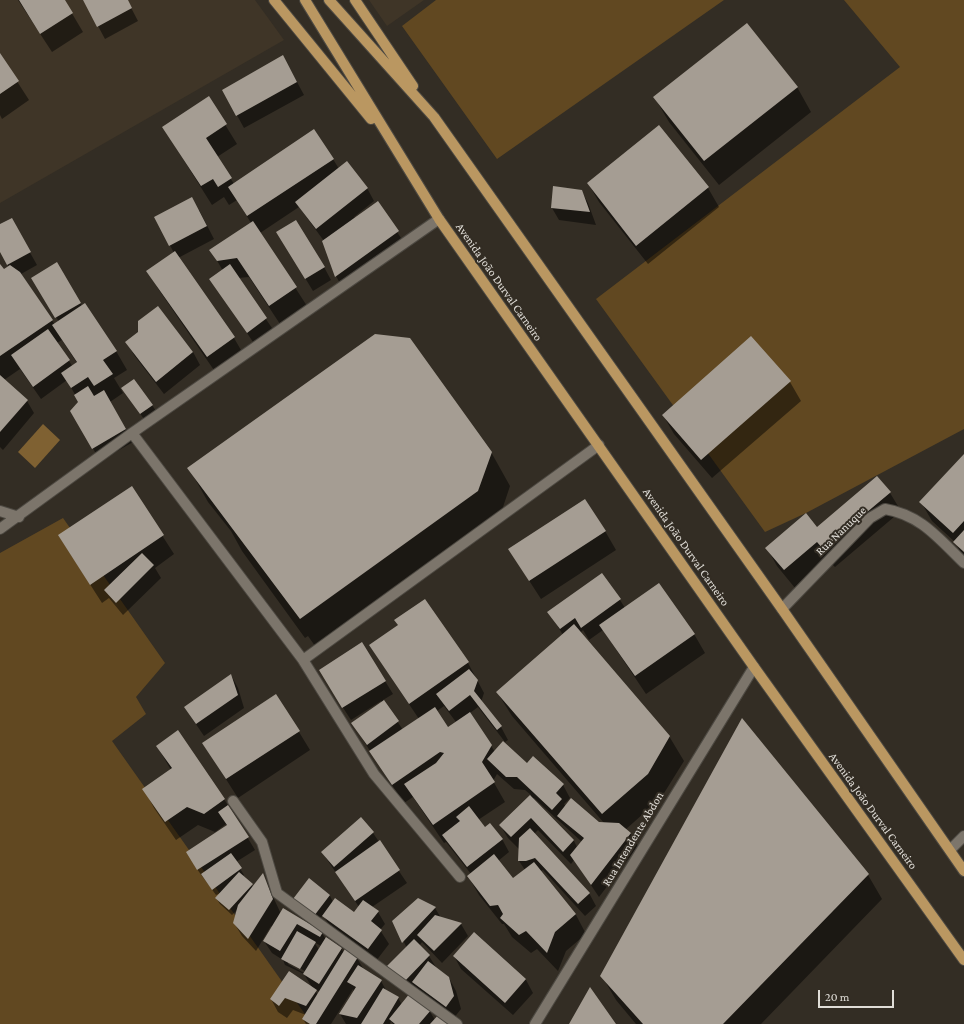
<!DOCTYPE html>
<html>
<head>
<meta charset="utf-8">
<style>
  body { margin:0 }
  #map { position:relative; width:964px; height:1024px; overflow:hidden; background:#332d24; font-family:"Crimson Pro",serif }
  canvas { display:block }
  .scale { position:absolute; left:818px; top:990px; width:76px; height:18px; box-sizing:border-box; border:2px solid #e0ddd7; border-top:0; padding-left:5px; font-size:12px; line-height:14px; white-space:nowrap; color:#e0ddd7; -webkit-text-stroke:3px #332d24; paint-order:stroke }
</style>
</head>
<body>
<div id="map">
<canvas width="964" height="1024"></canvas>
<div class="scale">20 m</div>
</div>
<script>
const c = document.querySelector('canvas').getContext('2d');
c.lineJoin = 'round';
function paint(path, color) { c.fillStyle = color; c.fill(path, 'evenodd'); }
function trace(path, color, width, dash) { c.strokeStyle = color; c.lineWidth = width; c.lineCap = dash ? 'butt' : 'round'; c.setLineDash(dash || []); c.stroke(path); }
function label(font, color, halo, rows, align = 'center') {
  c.font = font + ' "Crimson Pro",serif'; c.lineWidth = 4; c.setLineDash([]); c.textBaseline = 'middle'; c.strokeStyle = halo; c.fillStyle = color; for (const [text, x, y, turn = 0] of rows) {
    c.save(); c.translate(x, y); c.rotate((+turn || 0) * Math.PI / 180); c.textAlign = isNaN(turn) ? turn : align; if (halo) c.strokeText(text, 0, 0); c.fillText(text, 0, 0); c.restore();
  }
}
paint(new Path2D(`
  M 0,0 L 255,0 L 284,40 L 0,203 Z
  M 369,0 L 424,0 L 387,26 Z`), '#3f3527');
paint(new Path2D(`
  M 436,0 L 724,0 L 497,159 L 402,26 Z
  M 844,0 L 964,0 L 964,429 L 806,513 L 765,532 L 596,299 L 900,67 Z
  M 63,518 L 165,663 L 136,697 L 146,714 L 112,741 L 312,1024 L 0,1024 L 0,553 Z`), '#614821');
paint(new Path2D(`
  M 43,424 L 60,440 L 35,468 L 18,452 Z`), '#7f6132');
paint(new Path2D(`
  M 18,0 L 64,0 L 83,32 L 52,52 Z
  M 84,0 L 127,0 L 138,21 L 105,39 Z
  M 0,55 L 29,100 L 2,119 L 0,115 Z
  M 290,69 L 304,95 L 244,128 L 223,90 Z
  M 797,87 L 811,112 L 719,185 L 669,122 L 655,98 Z
  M 208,97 L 237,144 L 217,157 L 234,184 L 333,159 L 339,169 L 367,188 L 374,201 L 354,217 L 355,218 L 377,202 L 405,244 L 343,289 L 336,276 L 324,241 L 299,207 L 260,233 L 307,306 L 280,324 L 249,277 L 238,278 L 274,331 L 255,345 L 211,279 L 223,271 L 211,250 L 251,223 L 237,200 L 229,205 L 224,197 L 212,205 L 163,127 Z
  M 659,126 L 708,188 L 719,207 L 648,264 L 599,202 L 588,183 Z
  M 581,190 L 588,203 L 596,225 L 559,220 L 552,208 Z
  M 199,210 L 214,239 L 178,258 L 234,338 L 245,357 L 218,376 L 159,290 L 148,272 L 174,253 L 155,217 Z
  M 11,219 L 37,265 L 21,274 L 55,325 L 59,322 L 33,278 L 57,264 L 82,306 L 116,351 L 127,370 L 114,378 L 123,393 L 110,402 L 133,442 L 100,461 L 72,411 L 79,402 L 67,380 L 41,399 L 20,369 L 4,380 L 27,401 L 34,413 L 3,450 L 0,447 L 0,266 L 3,271 L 9,267 L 0,250 L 0,226 ZM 62,340 L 77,363 L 73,367 L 57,343 Z
  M 285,245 L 324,267 L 331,280 L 313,291 Z
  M 158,307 L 193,352 L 200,365 L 164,394 L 134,355 L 127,343 L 139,333 Z
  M 790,382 L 801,401 L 712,478 L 674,434 L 663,415 Z
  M 126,394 L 152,405 L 156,411 L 144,419 Z
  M 491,452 L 510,486 L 497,525 L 320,653 L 308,636 L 305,638 L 242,551 L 231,531 L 208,502 L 189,468 Z
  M 964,455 L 964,558 L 955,542 L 932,521 L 921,502 Z
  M 131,487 L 174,554 L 155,568 L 161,578 L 123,615 L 109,598 L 102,603 L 59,536 Z
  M 890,493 L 901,511 L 835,567 L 828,560 L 795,588 L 777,566 L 767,548 L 817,528 Z
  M 605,531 L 616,550 L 541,599 L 521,568 Z
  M 620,600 L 625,608 L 694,634 L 705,653 L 646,694 L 603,630 L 589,640 L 583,630 L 580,633 L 669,736 L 684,761 L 661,798 L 625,830 L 631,834 L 638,846 L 599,897 L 574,860 L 571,864 L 538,830 L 534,834 L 589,893 L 596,906 L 585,916 L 543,870 L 540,871 L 576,915 L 586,934 L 566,951 L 558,971 L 537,949 L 531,953 L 512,937 L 504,924 L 502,924 L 479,895 L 468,876 L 471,874 L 446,842 L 444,843 L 413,797 L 404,803 L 382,770 L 353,724 L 382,702 L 381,701 L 351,720 L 327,683 L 385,681 L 393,694 L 383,700 L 403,730 L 419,719 L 370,646 L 399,626 L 425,601 L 468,663 L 484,693 L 481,702 L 501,727 L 508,740 L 505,742 L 478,707 L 470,713 L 495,752 L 527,764 L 563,785 L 570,798 L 564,804 L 566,807 L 599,823 L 604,823 L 512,716 L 497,692 L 563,635 L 549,612 ZM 444,706 L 456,722 L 448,728 L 437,711 ZM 497,774 L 514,789 L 525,790 L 531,795 L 500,825 L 508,838 L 519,849 L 519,861 L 525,870 L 513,880 L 498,861 L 509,852 L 502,839 L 485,828 L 478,820 L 505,802 L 493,781 ZM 534,798 L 582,842 L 577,847 L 574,841 L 533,799 Z
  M 231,675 L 238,688 L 244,708 L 204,736 L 185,708 Z
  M 299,732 L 310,750 L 238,798 L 215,762 Z
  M 157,746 L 224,799 L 255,850 L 236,862 L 244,875 L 243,876 L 253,887 L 263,875 L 281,914 L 322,933 L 325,938 L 341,948 L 344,953 L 357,958 L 364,970 L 381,981 L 387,992 L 398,998 L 402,1005 L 411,994 L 396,979 L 388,966 L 407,948 L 393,921 L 435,908 L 441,918 L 461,924 L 468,936 L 442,963 L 422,942 L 419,946 L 429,956 L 437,969 L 449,978 L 456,991 L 461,1009 L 453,1019 L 420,995 L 435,1020 L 451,1024 L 393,1024 L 391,1021 L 390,1024 L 346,1024 L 340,1014 L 354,992 L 353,989 L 331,1024 L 306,1024 L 303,1019 L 306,1015 L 293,1010 L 287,1018 L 278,1012 L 271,999 L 313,989 L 304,974 L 285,965 L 283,960 L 272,953 L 264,941 L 273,927 L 271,926 L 256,951 L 242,936 L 234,923 L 238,909 L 232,915 L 220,904 L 216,898 L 221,893 L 216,895 L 194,865 L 228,826 L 226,824 L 215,832 L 198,825 L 176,840 L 154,808 L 144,789 L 171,770 ZM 314,942 L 321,946 L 319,950 ZM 288,962 L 305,971 L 304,973 L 288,964 ZM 314,989 L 320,992 L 318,995 Z
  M 373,833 L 407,883 L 372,907 L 378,912 L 385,924 L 380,930 L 389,944 L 376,961 L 331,928 L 323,915 L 318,921 L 298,905 L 309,880 L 330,896 L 333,902 L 354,913 L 359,907 L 322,852 Z
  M 868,875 L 882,899 L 761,1024 L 636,1024 L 616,1000 L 602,976 Z
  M 474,934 L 526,980 L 533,993 L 513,1015 L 461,969 L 454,956 Z`), '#0007');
paint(new Path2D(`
  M 19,0 L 65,0 L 73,13 L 40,34 Z
  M 83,0 L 128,0 L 132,8 L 97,27 Z
  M 747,23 L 798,87 L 704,161 L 653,97 Z
  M 0,53 L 19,81 L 0,94 Z
  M 283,55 L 297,82 L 236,116 L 222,90 Z
  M 209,96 L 227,124 L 206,138 L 232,178 L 218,187 L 213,179 L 201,186 L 162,127 Z
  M 659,125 L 709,187 L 636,246 L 587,183 Z
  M 314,129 L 334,159 L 247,216 L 228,187 Z
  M 347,161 L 368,188 L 316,229 L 295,202 Z
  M 553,186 L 582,190 L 590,212 L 551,208 Z
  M 192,197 L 207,226 L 169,246 L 154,217 Z
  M 378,201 L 399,231 L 335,277 L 322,241 Z
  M 12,218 L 31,252 L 7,265 L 0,252 L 0,224 Z
  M 296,220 L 325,267 L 305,279 L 276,232 Z
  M 253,221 L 297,287 L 269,306 L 237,258 L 217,261 L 209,250 Z
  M 175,251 L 235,337 L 207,357 L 146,271 Z
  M 57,262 L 81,303 L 55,318 L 31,278 Z
  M 0,264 L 4,269 L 10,265 L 20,272 L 53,320 L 0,356 Z
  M 230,264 L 267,318 L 247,333 L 209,279 Z
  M 85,303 L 117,351 L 103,360 L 113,374 L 94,386 L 88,377 L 71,388 L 61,373 L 77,362 L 52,325 Z
  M 158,306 L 193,352 L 156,382 L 125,342 L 138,332 L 138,321 Z
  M 48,329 L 70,360 L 33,387 L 11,355 Z
  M 375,334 L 410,338 L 492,452 L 478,491 L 300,619 L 187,468 Z
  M 751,336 L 791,381 L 701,460 L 662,415 Z
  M 0,375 L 28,400 L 0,432 Z
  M 134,379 L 153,405 L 140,414 L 121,388 Z
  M 88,386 L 94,396 L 104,390 L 126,429 L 92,449 L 70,411 L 78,402 L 74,395 Z
  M 964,454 L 964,521 L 953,533 L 919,502 Z
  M 877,476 L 891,492 L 823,549 L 817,542 L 784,570 L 765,548 L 806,513 L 817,527 Z
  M 132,486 L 164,535 L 90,585 L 58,535 Z
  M 585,499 L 606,531 L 529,581 L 508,549 Z
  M 964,530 L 964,552 L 953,542 Z
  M 142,553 L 154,565 L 116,603 L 104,590 Z
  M 602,573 L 621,599 L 581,628 L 575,618 L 560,629 L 547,612 Z
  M 659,583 L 695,634 L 635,676 L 599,625 Z
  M 425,599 L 469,662 L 409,704 L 369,645 L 398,625 L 394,620 Z
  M 574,624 L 670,736 L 648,774 L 602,814 L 496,692 Z
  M 362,642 L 386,681 L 342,708 L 319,670 Z
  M 469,669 L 478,680 L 474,691 L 502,726 L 497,730 L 470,695 L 449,711 L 436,694 Z
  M 231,674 L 238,695 L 196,724 L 184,707 Z
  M 276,694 L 300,731 L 226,779 L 202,743 Z
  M 384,700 L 399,721 L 367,745 L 351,723 Z
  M 435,707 L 448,727 L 470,712 L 492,745 L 482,762 L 495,782 L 433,825 L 404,784 L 436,763 L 444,753 L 440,752 L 392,785 L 369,751 Z
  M 742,718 L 869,874 L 723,1024 L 643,1024 L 600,976 Z
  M 178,730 L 225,799 L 204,814 L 187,807 L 165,822 L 142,789 L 172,768 L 156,746 Z
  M 503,741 L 527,763 L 533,756 L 564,784 L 556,793 L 562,799 L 552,810 L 517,777 L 506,777 L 487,759 Z
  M 530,795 L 574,840 L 563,852 L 531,818 L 511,837 L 499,825 Z
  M 571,798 L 599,822 L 619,823 L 631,833 L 591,885 L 570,855 L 584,838 L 557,816 Z
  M 228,805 L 249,837 L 197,870 L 186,852 L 227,825 L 218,812 Z
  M 469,806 L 485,827 L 490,823 L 503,839 L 467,867 L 442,835 L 460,821 L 456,817 Z
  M 361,817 L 374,832 L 334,867 L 321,852 Z
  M 530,828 L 590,893 L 578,904 L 535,858 L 526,861 L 518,861 L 519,838 Z
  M 380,840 L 400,870 L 355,901 L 335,872 Z
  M 231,853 L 242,868 L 212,890 L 201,874 Z
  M 494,854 L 513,878 L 534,862 L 576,914 L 555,932 L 547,953 L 526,931 L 519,935 L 500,918 L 503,914 L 498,905 L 490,906 L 467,876 Z
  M 239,872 L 253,884 L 229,910 L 215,898 Z
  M 263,873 L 273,899 L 248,939 L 233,923 L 238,905 Z
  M 309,878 L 330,895 L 314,916 L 293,899 Z
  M 335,898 L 354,912 L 363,900 L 379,911 L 371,921 L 382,930 L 368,949 L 322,916 Z
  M 418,898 L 436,907 L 402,943 L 392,921 Z
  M 283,908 L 323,932 L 320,937 L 297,924 L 280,951 L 263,941 Z
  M 435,915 L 462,923 L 434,951 L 417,935 Z
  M 297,931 L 316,942 L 300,969 L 281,959 Z
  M 474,932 L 526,979 L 505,1003 L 453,956 Z
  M 326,937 L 342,948 L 319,984 L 303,974 Z
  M 414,939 L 430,955 L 404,982 L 387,966 Z
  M 345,949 L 358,957 L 316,1024 L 310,1024 L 302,1019 Z
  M 428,961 L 449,977 L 454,996 L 446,1007 L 412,982 Z
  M 358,965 L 382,980 L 357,1018 L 339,1014 L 356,987 L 347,982 Z
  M 289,971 L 317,990 L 306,1006 L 285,998 L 279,1006 L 270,999 Z
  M 590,987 L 616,1024 L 569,1024 Z
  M 383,988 L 399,997 L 383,1024 L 361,1024 Z
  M 410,993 L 431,1010 L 419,1024 L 395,1024 L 389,1019 Z
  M 440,1013 L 452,1024 L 430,1024 Z`), '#a59d93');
const minor = new Path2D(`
  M 132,433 L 303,660 L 374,774 L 460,877
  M 0,511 L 19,517
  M 0,529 L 132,433 L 439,219
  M 782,609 L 870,518 L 885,509 C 921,515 939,539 964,563
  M 303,660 L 599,445
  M 233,801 L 262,842 L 277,893 L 457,1024
  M 950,850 L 964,836
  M 535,1024 L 754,667`);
const major = new Path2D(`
  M 274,0 L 371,119
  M 305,0 L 439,219 L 754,667 L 964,960
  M 329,0 L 434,117 L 782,609 L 964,871
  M 355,0 L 413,86`);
trace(minor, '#4d4942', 12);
trace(major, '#4d4942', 12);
trace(minor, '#7c756b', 10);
trace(major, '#ba9761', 10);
label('12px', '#e0ddd7', '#332d24', [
  ["Avenida João Durval Carneiro",499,282,55],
  ["Rua Nanuque",841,531,-44],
  ["Avenida João Durval Carneiro",686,547,55],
  ["Avenida João Durval Carneiro",873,811,54],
  ["Rua Intendente Abdon",633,839,-59]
]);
</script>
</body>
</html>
